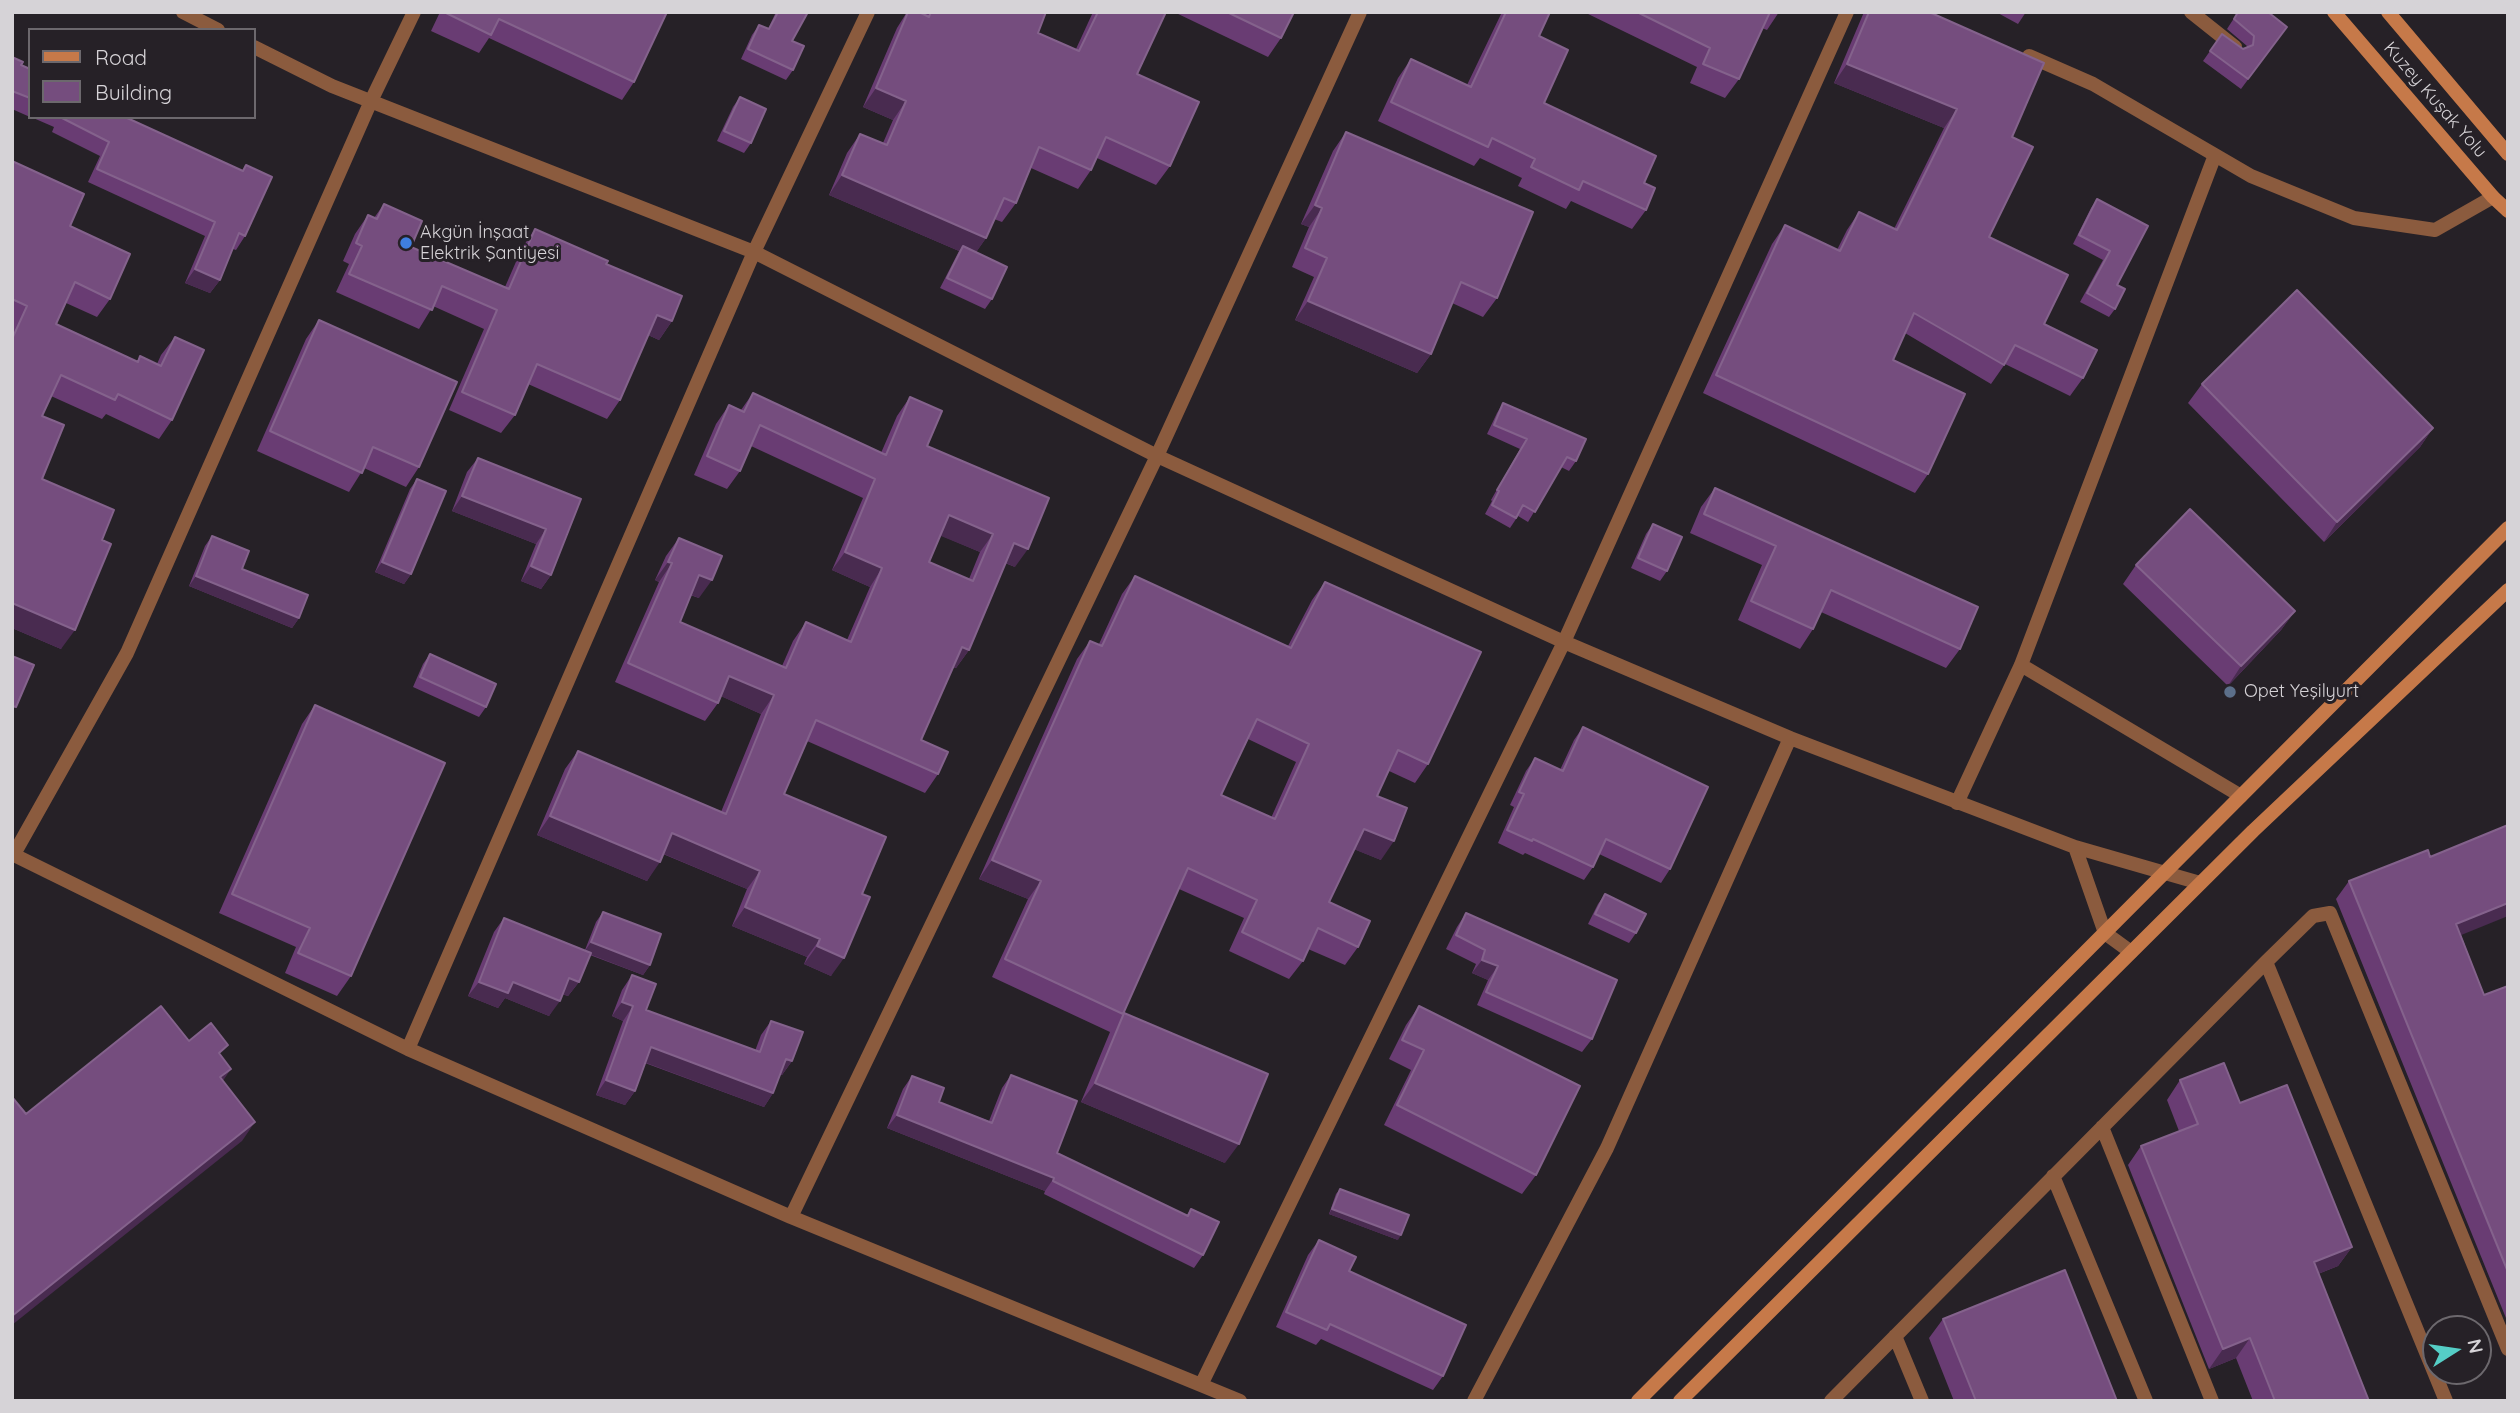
<!DOCTYPE html>
<html>
<head>
<meta charset="utf-8">
<style>
  body { margin:0 }
  #map { position:relative; width:2520px; height:1413px; overflow:hidden; background:#262127; font-family:Quicksand,sans-serif }
  canvas { display:block }
  .frame { position:absolute; inset:0; border:14px solid #d6d3d7; pointer-events:none }
  .legend { position:absolute; left:28px; top:28px; width:228px; height:91px; box-sizing:border-box; background:#262127; border:2px solid #6c686d; margin:0; padding:9px 12px; list-style:none; font-size:21px; color:#d6d3d7 }
  .legend li { display:flex; align-items:center; gap:14px; height:35px }
  .legend b { width:35px; border:2px solid #6c686d }
  .north { position:absolute; left:2422px; top:1315px; width:70px; height:70px; box-sizing:border-box; background:#262127; border:2px solid #6c686d; border-radius:50%; rotate:78deg; font-size:19px; font-weight:700; line-height:28px; text-align:center; color:#d6d3d7 }
  .north::after { content:''; display:block; margin:auto; width:24px; height:32px; background:#55cec6; clip-path:polygon(50% 0,100% 100%,50% 72%,0 100%) }
</style>
</head>
<body>
<div id="map">
<canvas width="2520" height="1413"></canvas>
<div class="frame"></div>
<ul class="legend">
<li><b style="height:9px;background:#c67949"></b>Road</li>
<li><b style="height:19px;background:#754d7e"></b>Building</li>
</ul>
<div class="north">N</div>
</div>
<script>
const c = document.querySelector('canvas').getContext('2d');
c.lineJoin = 'round';
function trace(path, color, width, dash) { c.strokeStyle = color; c.lineWidth = width; c.lineCap = dash ? 'butt' : 'round'; c.setLineDash(dash || []); c.stroke(path); }
function paint(path, color) { c.fillStyle = color; c.fill(path, 'evenodd'); }
function label(font, color, halo, rows, align = 'center') {
  c.font = font + ' Quicksand,sans-serif'; c.lineWidth = 6; c.setLineDash([]); c.textBaseline = 'middle'; c.strokeStyle = halo; c.fillStyle = color; for (const [text, x, y, turn = 0] of rows) {
    c.save(); c.translate(x, y); c.rotate((+turn || 0) * Math.PI / 180); c.textAlign = isNaN(turn) ? turn : align; if (halo) c.strokeText(text, 0, 0); c.fillText(text, 0, 0); c.restore();
  }
}
trace(new Path2D(`
  M 183,12 L 218,30
  M 2191,12 L 2235,47
  M 254,47 L 332,86 L 754,252 L 1157,456 L 1564,642 L 1790,738 L 2075,847
  M 2029,56 L 2093,84 L 2251,176 L 2354,218 L 2435,230 L 2493,197
  M 2021,665 L 2241,796
  M 1957,803 L 2021,665 L 2215,155
  M 12,854 L 408,1049 L 791,1217 L 1240,1401
  M 14,854 L 127,653 L 371,101 L 414,12
  M 2131,952 L 2105,933 L 2075,847 L 2200,883
  M 2266,962 L 2446,1401
  M 408,1049 L 754,252 L 868,12
  M 2102,1127 L 2212,1401
  M 2053,1176 L 2146,1401
  M 791,1217 L 1157,456 L 1360,12
  M 1895,1336 L 1922,1401
  M 1201,1385 L 1564,642 L 1847,12
  M 1474,1401 L 1607,1148 L 1790,738
  M 1831,1401 L 2266,962 L 2313,916 L 2330,913 L 2508,1349`), '#8b5b3e', 14);
trace(new Path2D(`
  M 2334,12 L 2493,197 L 2508,211
  M 2388,12 L 2508,154
  M 1638,1401 L 2508,528
  M 1680,1401 L 2253,831 L 2508,590`), '#c67949', 14);
paint(new Path2D(`
  M 440,12 L 667,12 L 634,82 L 622,100 L 489,38 L 479,53 L 431,31 Z
  M 776,12 L 808,12 L 792,41 L 793,70 L 786,80 L 741,59 L 752,35 L 759,25 L 768,29 Z
  M 907,12 L 919,12 L 924,15 L 925,12 L 1046,12 L 1038,33 L 1076,49 L 1093,12 L 1166,12 L 1137,74 L 1170,166 L 1156,185 L 1097,158 L 1091,170 L 1078,189 L 1031,168 L 1016,203 L 1002,222 L 994,219 L 986,238 L 976,252 L 992,299 L 985,309 L 940,288 L 959,251 L 829,195 L 847,153 L 860,134 L 883,143 L 893,120 L 863,107 L 897,28 Z
  M 1174,12 L 1294,12 L 1281,38 L 1268,57 Z
  M 1502,12 L 1550,12 L 1539,36 L 1544,103 L 1644,183 L 1646,210 L 1632,229 L 1571,201 L 1566,209 L 1518,186 L 1522,178 L 1480,158 L 1474,166 L 1378,121 L 1398,78 L 1411,59 L 1467,85 Z
  M 1584,12 L 1779,12 L 1767,30 L 1762,28 L 1739,79 L 1725,98 L 1690,83 L 1697,67 Z
  M 1864,12 L 1929,12 L 2012,137 L 1989,237 L 2044,324 L 2083,378 L 2070,396 L 2005,364 L 1991,384 L 1905,333 L 1893,360 L 1928,474 L 1915,493 L 1703,393 L 1772,244 L 1785,225 L 1837,250 L 1847,230 L 1859,212 L 1894,229 L 1944,128 L 1834,83 Z
  M 1996,12 L 2026,12 L 2018,24 Z
  M 2238,12 L 2287,27 L 2241,89 L 2203,61 L 2222,34 L 2243,49 L 2246,48 L 2247,46 L 2227,29 Z
  M 12,57 L 21,65 L 30,69 L 30,117 L 12,109 Z
  M 740,97 L 751,143 L 744,153 L 717,141 L 733,107 Z
  M 31,117 L 125,117 L 242,171 L 246,165 L 245,236 L 236,250 L 233,249 L 220,280 L 210,293 L 185,283 L 205,236 L 88,182 L 100,156 L 52,132 L 54,127 Z
  M 1346,132 L 1497,298 L 1483,317 L 1452,303 L 1431,354 L 1417,373 L 1295,320 L 1314,277 L 1292,267 L 1309,227 L 1301,224 L 1333,151 Z
  M 12,161 L 70,226 L 110,299 L 97,317 L 66,303 L 56,324 L 137,361 L 140,356 L 157,364 L 161,355 L 175,337 L 172,420 L 159,439 L 106,414 L 102,419 L 51,396 L 42,416 L 42,479 L 102,540 L 61,649 L 12,628 L 12,328 L 14,325 L 12,324 Z
  M 2097,199 L 2117,285 L 2115,309 L 2109,317 L 2080,302 L 2103,260 L 2073,244 L 2091,208 Z
  M 384,204 L 411,247 L 505,287 L 522,248 L 535,229 L 606,264 L 672,321 L 659,340 L 648,335 L 620,400 L 607,419 L 528,384 L 515,415 L 501,433 L 449,410 L 484,329 L 433,306 L 419,329 L 336,292 L 349,264 L 343,261 L 355,234 L 368,215 L 374,218 Z
  M 319,320 L 419,467 L 406,487 L 364,468 L 349,492 L 257,451 L 306,339 Z
  M 2202,384 L 2433,428 L 2420,447 L 2324,542 L 2188,403 Z
  M 753,393 L 881,453 L 897,416 L 910,397 L 927,446 L 1015,567 L 1005,563 L 969,650 L 956,668 L 953,667 L 921,740 L 938,774 L 925,793 L 807,741 L 784,794 L 862,894 L 831,976 L 804,964 L 807,957 L 732,926 L 747,889 L 663,854 L 647,881 L 537,835 L 565,769 L 578,751 L 721,812 L 761,714 L 721,696 L 718,703 L 705,721 L 615,682 L 659,582 L 655,580 L 666,556 L 679,538 L 699,598 L 690,595 L 680,622 L 782,666 L 793,641 L 806,622 L 847,640 L 870,587 L 832,570 L 863,498 L 751,446 L 740,471 L 727,489 L 694,475 L 716,424 L 729,405 L 741,410 ZM 940,535 L 980,552 L 969,579 L 929,562 Z
  M 1503,403 L 1576,461 L 1569,471 L 1561,467 L 1528,522 L 1518,516 L 1510,528 L 1485,514 L 1492,501 L 1491,500 L 1520,449 L 1487,434 L 1497,413 Z
  M 478,458 L 581,499 L 551,575 L 541,589 L 521,581 L 536,544 L 452,511 L 467,472 Z
  M 417,479 L 411,574 L 404,584 L 375,572 L 410,489 Z
  M 1715,488 L 1960,649 L 1946,668 L 1821,612 L 1813,629 L 1800,649 L 1738,620 L 1762,565 L 1690,533 L 1701,507 Z
  M 1653,524 L 1667,571 L 1660,581 L 1631,568 L 1646,534 Z
  M 212,536 L 242,569 L 299,618 L 292,628 L 189,586 L 205,546 Z
  M 2136,565 L 2295,611 L 2281,630 L 2228,686 L 2123,584 Z
  M 1135,576 L 1288,646 L 1312,600 L 1325,582 L 1428,764 L 1415,783 L 1389,771 L 1377,796 L 1381,860 L 1354,849 L 1329,902 L 1358,947 L 1345,965 L 1308,949 L 1303,961 L 1289,979 L 1229,951 L 1244,918 L 1179,889 L 1123,1014 L 1225,1163 L 1081,1102 L 1110,1032 L 992,977 L 1028,899 L 979,879 L 1077,659 L 1090,641 L 1099,644 L 1122,594 ZM 1248,739 L 1296,762 L 1271,818 L 1221,795 Z
  M 430,654 L 486,707 L 479,717 L 413,687 L 423,664 Z
  M 315,705 L 351,976 L 337,996 L 285,973 L 296,947 L 219,913 L 302,724 Z
  M 1583,727 L 1670,869 L 1661,883 L 1599,854 L 1593,867 L 1584,880 L 1525,853 L 1523,855 L 1498,843 L 1514,807 L 1510,805 L 1526,771 L 1535,758 L 1560,770 L 1574,740 Z
  M 2349,881 L 2461,935 L 2484,995 L 2508,986 L 2508,1323 L 2336,899 Z
  M 1605,894 L 1636,933 L 1629,943 L 1588,924 L 1598,904 Z
  M 603,912 L 650,965 L 643,975 L 590,955 L 579,982 L 568,996 L 562,994 L 549,1016 L 505,998 L 498,1008 L 468,996 L 494,932 L 504,918 L 585,950 L 596,922 Z
  M 1466,913 L 1592,1039 L 1582,1052 L 1477,1005 L 1488,980 L 1472,973 L 1476,964 L 1446,949 L 1457,927 Z
  M 632,975 L 646,1010 L 755,1051 L 761,1035 L 771,1021 L 792,1061 L 782,1075 L 780,1075 L 773,1093 L 764,1107 L 645,1063 L 635,1091 L 625,1105 L 596,1095 L 623,1021 L 612,1016 L 622,990 Z
  M 1419,1006 L 1536,1175 L 1522,1194 L 1384,1125 L 1411,1070 L 1389,1059 L 1406,1025 Z
  M 1011,1075 L 1057,1153 L 1186,1216 L 1191,1209 L 1203,1255 L 1194,1268 L 1044,1194 L 1045,1191 L 887,1128 L 903,1089 L 912,1076 L 939,1102 L 989,1121 L 1002,1088 Z
  M 2180,1080 L 2240,1103 L 2352,1247 L 2338,1266 L 2318,1274 L 2369,1401 L 2253,1401 L 2236,1358 L 2209,1369 L 2128,1165 L 2141,1146 L 2179,1131 L 2167,1100 Z
  M 1340,1189 L 1398,1240 L 1329,1214 L 1336,1194 Z
  M 1319,1240 L 1443,1376 L 1433,1390 L 1321,1339 L 1316,1345 L 1276,1327 L 1308,1255 Z
  M 1943,1319 L 2117,1401 L 1954,1401 L 1929,1338 Z`), '#693c73');
paint(new Path2D(`
  M 1847,64 L 1957,109 L 1944,128 L 1834,83 Z
  M 876,88 L 906,101 L 893,120 L 863,107 Z
  M 842,175 L 986,238 L 973,257 L 963,246 L 959,251 L 829,195 Z
  M 1315,205 L 1322,208 L 1309,227 L 1301,224 Z
  M 195,269 L 220,280 L 210,293 L 185,283 Z
  M 1308,301 L 1431,354 L 1417,373 L 1295,320 Z
  M 657,315 L 672,321 L 659,340 L 644,333 Z
  M 2433,428 L 2420,447 L 2324,542 L 2337,522 Z
  M 462,496 L 546,529 L 536,544 L 452,511 Z
  M 949,515 L 993,534 L 980,552 L 936,534 Z
  M 1014,543 L 1028,549 L 1015,567 L 1001,561 Z
  M 845,552 L 882,568 L 870,587 L 832,570 Z
  M 382,562 L 411,574 L 404,584 L 375,572 Z
  M 668,562 L 672,563 L 659,582 L 655,580 Z
  M 531,566 L 551,575 L 541,589 L 521,581 Z
  M 699,575 L 712,580 L 699,598 L 686,593 Z
  M 196,576 L 299,618 L 292,628 L 189,586 Z
  M 12,603 L 75,630 L 61,649 L 12,628 Z
  M 2295,611 L 2281,630 L 2228,686 L 2241,666 Z
  M 962,647 L 969,650 L 956,668 L 949,665 Z
  M 729,676 L 774,695 L 761,714 L 716,694 Z
  M 550,816 L 660,862 L 647,881 L 537,835 Z
  M 1364,829 L 1394,841 L 1381,860 L 1351,848 Z
  M 672,833 L 760,871 L 747,889 L 659,852 Z
  M 992,860 L 1041,881 L 1028,899 L 979,879 Z
  M 2508,903 L 2508,916 L 2444,942 L 2456,924 Z
  M 745,907 L 820,939 L 807,957 L 732,926 Z
  M 591,942 L 650,965 L 643,975 L 584,952 Z
  M 817,946 L 844,958 L 831,976 L 804,964 Z
  M 1482,960 L 1498,966 L 1488,980 L 1472,973 Z
  M 569,978 L 579,982 L 568,996 L 558,993 Z
  M 479,982 L 513,982 L 560,1001 L 549,1016 L 505,998 L 498,1008 L 468,996 Z
  M 622,1002 L 633,1006 L 623,1021 L 612,1016 Z
  M 651,1047 L 773,1093 L 764,1107 L 641,1061 Z
  M 786,1059 L 792,1061 L 782,1075 L 776,1073 Z
  M 231,1069 L 218,1088 L 220,1077 Z
  M 606,1080 L 635,1091 L 625,1105 L 596,1095 Z
  M 1095,1083 L 1239,1144 L 1225,1163 L 1081,1102 Z
  M 897,1115 L 1054,1178 L 1045,1191 L 887,1128 Z
  M 255,1122 L 242,1141 L 12,1325 L 12,1316 Z
  M 1332,1209 L 1401,1235 L 1398,1240 L 1329,1214 Z
  M 2352,1247 L 2338,1266 L 2300,1281 L 2314,1262 Z
  M 2250,1338 L 2236,1358 L 2209,1369 L 2223,1349 Z`), '#492b50');
const building = new Path2D(`
  M 444,12 L 667,12 L 634,82 L 499,19 L 491,35 Z
  M 778,12 L 808,12 L 792,41 L 804,46 L 793,70 L 748,49 L 759,25 L 769,29 Z
  M 908,12 L 919,12 L 929,17 L 931,12 L 1046,12 L 1038,33 L 1079,51 L 1098,12 L 1166,12 L 1137,74 L 1199,102 L 1170,166 L 1106,137 L 1091,170 L 1039,147 L 1016,203 L 1004,198 L 986,238 L 842,175 L 860,134 L 887,145 L 906,101 L 876,88 Z
  M 1227,12 L 1294,12 L 1281,38 Z
  M 1506,12 L 1550,12 L 1539,36 L 1568,50 L 1544,103 L 1656,156 L 1644,183 L 1655,188 L 1646,210 L 1583,181 L 1579,190 L 1531,167 L 1535,159 L 1492,138 L 1488,147 L 1391,102 L 1411,59 L 1471,87 Z
  M 1637,12 L 1770,12 L 1739,79 L 1703,64 L 1710,48 Z
  M 1869,12 L 1929,12 L 2044,63 L 2012,137 L 2033,147 L 1989,237 L 2068,275 L 2044,324 L 2097,350 L 2083,378 L 2015,345 L 2004,365 L 1914,313 L 1893,360 L 1965,394 L 1928,474 L 1716,375 L 1785,225 L 1840,251 L 1859,212 L 1897,230 L 1957,109 L 1847,64 Z
  M 2238,12 L 2268,12 L 2287,27 L 2248,79 L 2210,51 L 2222,34 L 2243,49 L 2253,45 L 2254,36 L 2234,19 Z
  M 12,57 L 23,62 L 21,65 L 30,69 L 30,98 L 12,91 Z
  M 740,97 L 766,109 L 751,143 L 724,131 Z
  M 62,117 L 125,117 L 243,171 L 246,165 L 272,177 L 245,236 L 239,233 L 220,280 L 195,269 L 215,222 L 97,169 L 109,142 L 62,118 Z
  M 1346,132 L 1533,212 L 1497,298 L 1461,282 L 1431,354 L 1308,301 L 1327,258 L 1305,248 L 1322,208 L 1315,205 Z
  M 12,161 L 84,194 L 70,226 L 130,254 L 110,299 L 75,282 L 56,324 L 138,362 L 140,356 L 161,366 L 175,337 L 204,350 L 172,420 L 118,394 L 115,400 L 61,375 L 42,416 L 64,425 L 42,479 L 114,510 L 102,540 L 111,544 L 75,630 L 12,603 L 12,339 L 27,306 L 12,299 Z
  M 2097,199 L 2148,226 L 2117,285 L 2125,289 L 2115,309 L 2087,293 L 2110,251 L 2079,235 Z
  M 384,204 L 422,221 L 411,247 L 509,289 L 535,229 L 608,261 L 606,264 L 682,296 L 672,321 L 657,315 L 620,400 L 537,364 L 515,415 L 462,392 L 497,310 L 442,286 L 432,310 L 349,274 L 362,246 L 356,243 L 368,215 L 377,219 Z
  M 963,246 L 1007,267 L 992,299 L 947,278 Z
  M 2297,290 L 2433,428 L 2337,522 L 2202,384 Z
  M 319,320 L 457,382 L 419,467 L 373,447 L 362,473 L 270,431 Z
  M 753,393 L 886,455 L 910,397 L 942,411 L 927,446 L 1049,498 L 1028,549 L 1014,543 L 969,650 L 962,647 L 921,740 L 948,752 L 938,774 L 816,720 L 784,794 L 886,837 L 862,894 L 870,897 L 844,958 L 817,946 L 820,939 L 745,907 L 760,871 L 672,833 L 660,862 L 550,816 L 578,751 L 726,814 L 774,695 L 729,676 L 718,703 L 628,663 L 672,563 L 668,562 L 679,538 L 722,556 L 712,580 L 699,575 L 680,622 L 786,668 L 806,622 L 851,642 L 882,568 L 845,552 L 875,479 L 760,425 L 740,471 L 707,456 L 729,405 L 744,412 ZM 949,515 L 993,534 L 973,581 L 929,562 Z
  M 1503,403 L 1586,439 L 1576,461 L 1567,457 L 1535,512 L 1523,505 L 1516,518 L 1492,505 L 1499,491 L 1497,490 L 1527,439 L 1494,425 Z
  M 478,458 L 581,499 L 551,575 L 531,566 L 546,529 L 462,496 Z
  M 417,479 L 446,491 L 411,574 L 382,562 Z
  M 1715,488 L 1978,607 L 1960,649 L 1831,590 L 1813,629 L 1751,601 L 1776,546 L 1704,514 Z
  M 2190,509 L 2295,611 L 2241,666 L 2136,565 Z
  M 1653,524 L 1682,537 L 1667,571 L 1638,558 Z
  M 212,536 L 249,551 L 242,569 L 308,595 L 299,618 L 196,576 Z
  M 1135,576 L 1291,648 L 1325,582 L 1481,652 L 1428,764 L 1398,750 L 1377,796 L 1407,808 L 1394,841 L 1364,829 L 1329,902 L 1370,921 L 1358,947 L 1318,928 L 1303,961 L 1242,932 L 1257,900 L 1188,868 L 1123,1014 L 1005,959 L 1041,881 L 992,860 L 1090,641 L 1102,646 ZM 1257,719 L 1309,744 L 1275,819 L 1221,795 Z
  M 430,654 L 496,684 L 486,707 L 420,677 Z
  M 12,656 L 34,665 L 16,707 L 12,706 Z
  M 315,705 L 445,763 L 351,976 L 298,953 L 310,928 L 232,894 Z
  M 1583,727 L 1708,787 L 1670,869 L 1606,839 L 1593,867 L 1533,839 L 1532,841 L 1507,830 L 1524,794 L 1519,792 L 1535,758 L 1563,771 Z
  M 2508,825 L 2508,903 L 2456,924 L 2484,995 L 2508,986 L 2508,1272 L 2349,881 L 2428,850 L 2430,857 Z
  M 1605,894 L 1646,914 L 1636,933 L 1595,914 Z
  M 603,912 L 661,934 L 650,965 L 591,942 Z
  M 1466,913 L 1617,980 L 1592,1039 L 1486,992 L 1498,966 L 1482,960 L 1485,950 L 1456,935 Z
  M 504,918 L 591,953 L 579,982 L 569,978 L 560,1001 L 513,982 L 508,993 L 479,982 Z
  M 632,975 L 656,984 L 646,1010 L 760,1052 L 771,1021 L 803,1032 L 792,1061 L 786,1059 L 773,1093 L 651,1047 L 635,1091 L 606,1080 L 633,1006 L 622,1002 Z
  M 161,1006 L 189,1041 L 211,1023 L 228,1045 L 219,1053 L 231,1069 L 220,1077 L 255,1122 L 12,1316 L 12,1097 L 26,1114 Z
  M 1419,1006 L 1580,1086 L 1536,1175 L 1397,1105 L 1424,1050 L 1402,1040 Z
  M 1124,1013 L 1268,1074 L 1239,1144 L 1095,1083 Z
  M 2224,1063 L 2240,1103 L 2287,1085 L 2352,1247 L 2314,1262 L 2369,1401 L 2275,1401 L 2250,1338 L 2223,1349 L 2141,1146 L 2198,1124 L 2180,1080 Z
  M 1011,1075 L 1077,1101 L 1057,1153 L 1188,1216 L 1191,1209 L 1219,1222 L 1203,1255 L 1053,1181 L 1054,1178 L 897,1115 L 912,1076 L 944,1088 L 939,1102 L 992,1123 Z
  M 1340,1189 L 1409,1215 L 1401,1235 L 1332,1209 Z
  M 1319,1240 L 1356,1257 L 1349,1271 L 1466,1325 L 1443,1376 L 1330,1324 L 1327,1330 L 1286,1312 Z
  M 2065,1270 L 2117,1401 L 1976,1401 L 1943,1319 Z`);
paint(building, '#754d7e');
trace(building, '#84628c', 2);
for (const [x, y, r, color] of [
  [406,243,7,"#3f7fe0"],
  [2230,692,7,"#5c6f8a"]
]) { const dot = new Path2D(); dot.arc(x, y, r, 0, 2 * Math.PI); c.fillStyle = color; c.fill(dot); trace(dot, '#262127', 2.5); }
label('18px', '#d6d3d7', '#262127', [
  ["Kuzey Kuşak Yolu",2435,100,49]
]);
label('18px', '#d6d3d7', '#262127', [
  ["Akgün İnşaat",420,233],
  ["Elektrik Şantiyesi",420,254],
  ["Opet Yeşilyurt",2244,692]
], 'left');
</script>
</body>
</html>
